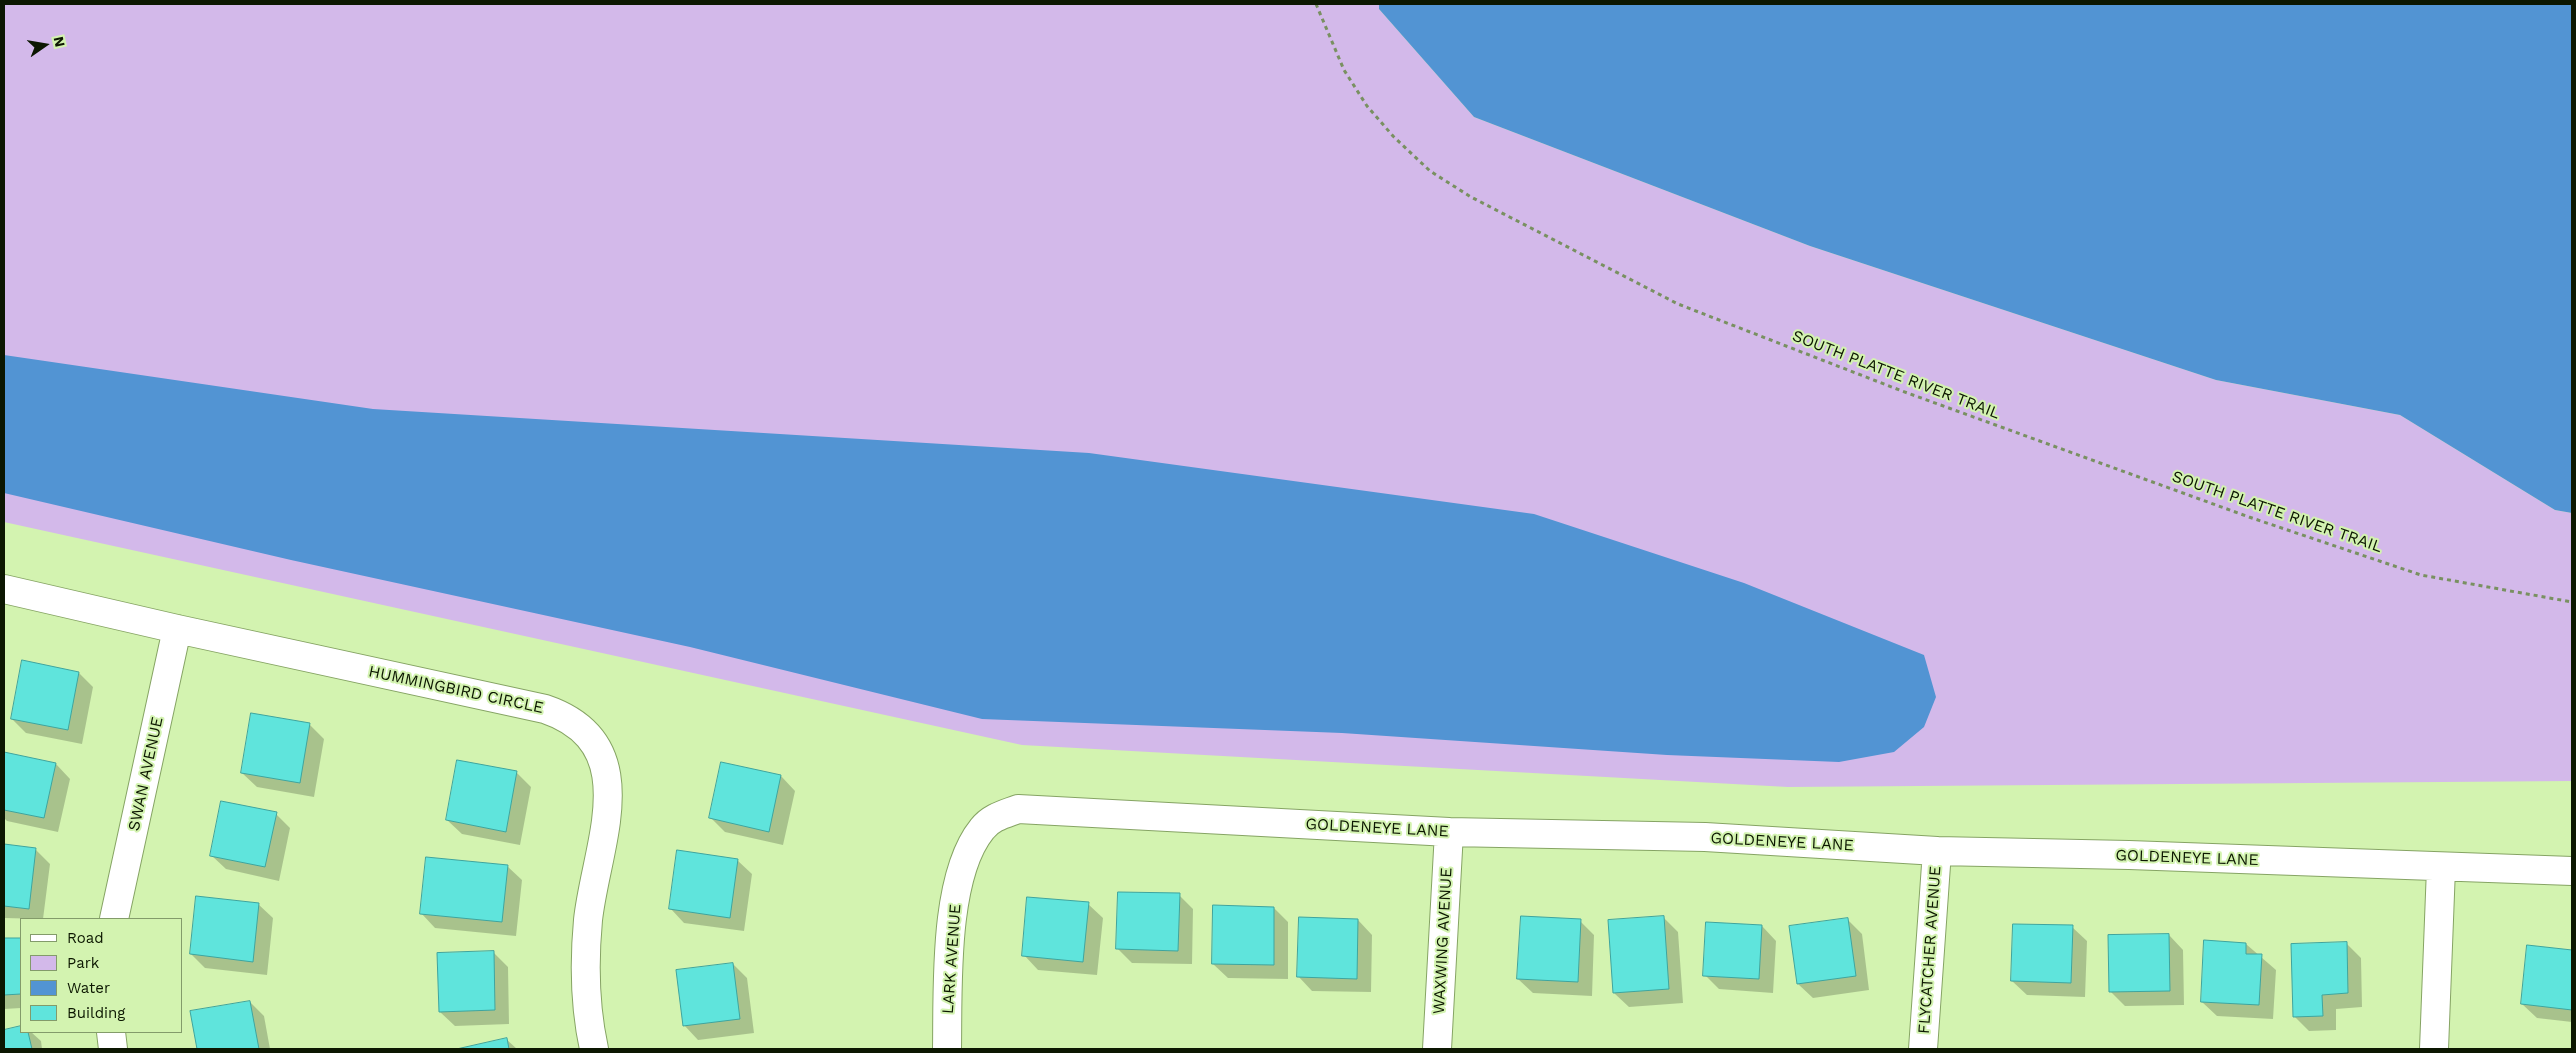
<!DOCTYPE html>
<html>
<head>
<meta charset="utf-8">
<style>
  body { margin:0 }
  #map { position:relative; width:2576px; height:1053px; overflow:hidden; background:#d3f3b0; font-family:"Work Sans",sans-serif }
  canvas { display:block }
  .frame { position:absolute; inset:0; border:5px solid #0c1701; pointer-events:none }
  .legend { position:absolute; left:20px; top:918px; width:162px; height:115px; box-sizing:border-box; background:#d3f3b0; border:1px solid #839b6a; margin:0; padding:6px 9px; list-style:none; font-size:15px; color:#0c1701 }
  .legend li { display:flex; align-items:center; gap:10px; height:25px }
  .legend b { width:25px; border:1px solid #839b6a }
  .north { position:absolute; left:20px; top:20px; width:50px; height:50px; -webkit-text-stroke:4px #d3f3b0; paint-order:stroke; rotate:77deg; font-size:14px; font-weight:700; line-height:20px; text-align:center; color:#0c1701 }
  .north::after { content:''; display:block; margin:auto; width:18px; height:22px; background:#0c1701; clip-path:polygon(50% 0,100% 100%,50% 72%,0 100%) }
</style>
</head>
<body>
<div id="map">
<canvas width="2576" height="1053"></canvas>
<div class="frame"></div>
<ul class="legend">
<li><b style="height:6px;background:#fff"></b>Road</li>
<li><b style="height:14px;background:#d3b9ea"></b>Park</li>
<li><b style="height:14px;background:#5294d3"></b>Water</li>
<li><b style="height:14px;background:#5fe4dc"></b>Building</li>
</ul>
<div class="north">N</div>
</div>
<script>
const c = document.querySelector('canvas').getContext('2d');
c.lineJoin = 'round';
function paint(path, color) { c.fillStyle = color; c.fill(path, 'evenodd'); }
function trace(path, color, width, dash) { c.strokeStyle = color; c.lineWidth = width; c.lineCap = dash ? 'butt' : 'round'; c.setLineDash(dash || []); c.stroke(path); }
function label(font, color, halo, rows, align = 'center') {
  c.font = font + ' "Work Sans",sans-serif'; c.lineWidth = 4; c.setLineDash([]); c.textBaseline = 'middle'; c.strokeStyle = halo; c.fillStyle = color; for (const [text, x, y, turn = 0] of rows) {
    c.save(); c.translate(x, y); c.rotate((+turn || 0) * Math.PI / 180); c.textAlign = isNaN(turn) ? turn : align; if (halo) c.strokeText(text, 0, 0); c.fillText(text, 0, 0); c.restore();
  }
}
paint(new Path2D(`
  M 4,4 L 1379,4 L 1379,9 L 1474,117 L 1810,246 L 2216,380 L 2400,415 L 2555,510 L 2572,513 L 2572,781 L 1788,787 L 1022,745 L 4,522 Z`), '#d3b9ea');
paint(new Path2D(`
  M 1379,4 L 2572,4 L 2572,513 L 2555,510 L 2400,415 L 2216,380 L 1810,246 L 1474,117 L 1379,9 Z
  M 4,355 L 373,409 L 1089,453 L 1534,514 L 1744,583 L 1924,655 L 1936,697 L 1924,727 L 1894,752 L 1839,762 L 1667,755 L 1342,733 L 982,719 L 690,647 L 291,560 L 4,493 Z`), '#5294d3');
paint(new Path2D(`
  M 79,673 L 93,687 L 82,744 L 26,733 L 12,719 Z
  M 310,725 L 324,739 L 314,797 L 257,787 L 242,773 Z
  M 5,753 L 56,764 L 70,779 L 58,832 L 7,821 L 4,818 Z
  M 516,772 L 531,787 L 520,845 L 462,834 L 447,820 Z
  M 781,776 L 795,791 L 783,845 L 725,832 L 710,817 Z
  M 276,814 L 290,828 L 279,881 L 226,869 L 211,855 Z
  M 4,846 L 36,850 L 50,864 L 43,919 L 4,918 Z
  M 737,860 L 752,874 L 744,931 L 684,923 L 670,908 Z
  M 507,866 L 522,880 L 516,936 L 435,928 L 421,913 Z
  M 1179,895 L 1193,909 L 1192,964 L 1132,963 L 1118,949 Z
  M 258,904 L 273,918 L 267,975 L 205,968 L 191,954 Z
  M 1088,904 L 1103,918 L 1097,975 L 1038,970 L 1024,955 Z
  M 1274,908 L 1288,922 L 1288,979 L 1228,978 L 1213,964 Z
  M 1664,918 L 1678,932 L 1683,1003 L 1629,1007 L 1614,993 Z
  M 1847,919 L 1862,934 L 1869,990 L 1813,998 L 1798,984 Z
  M 1358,920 L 1372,935 L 1371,992 L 1312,991 L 1298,976 Z
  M 1580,921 L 1594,935 L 1592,996 L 1533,993 L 1518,979 Z
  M 1762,926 L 1776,941 L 1773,993 L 1719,989 L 1705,975 Z
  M 2072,927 L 2087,941 L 2085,997 L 2027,995 L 2012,981 Z
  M 2169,935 L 2183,950 L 2184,1005 L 2125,1006 L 2111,992 Z
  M 4,939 L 21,939 L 21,1008 L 4,1009 Z
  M 2246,944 L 2276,970 L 2273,1019 L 2217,1016 L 2202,1002 Z
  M 2347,944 L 2361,958 L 2362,1007 L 2336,1009 L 2336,1030 L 2309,1031 L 2294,1016 Z
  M 2528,946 L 2572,951 L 2572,1022 L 2537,1018 L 2522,1004 Z
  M 493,952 L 508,967 L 509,1024 L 455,1026 L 440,1012 Z
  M 733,964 L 747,978 L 754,1033 L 698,1040 L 684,1025 Z
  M 250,1002 L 264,1016 L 270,1049 L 198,1049 L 192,1012 Z
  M 21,1028 L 21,1032 L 31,1032 L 41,1041 L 42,1049 L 4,1049 L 4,1032 Z
  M 506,1039 L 517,1049 L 463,1049 Z`), '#0003');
const building = new Path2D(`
  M 22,660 L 79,672 L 68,730 L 11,719 Z
  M 251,713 L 310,723 L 300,783 L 241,773 Z
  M 4,752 L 56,763 L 44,818 L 4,810 Z
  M 457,760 L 517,771 L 506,832 L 446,820 Z
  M 721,762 L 781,775 L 769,832 L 709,818 Z
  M 221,801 L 277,812 L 265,867 L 210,856 Z
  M 4,844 L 36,848 L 29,909 L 4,906 Z
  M 677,850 L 738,859 L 730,918 L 669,909 Z
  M 426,857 L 508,865 L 502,922 L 420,914 Z
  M 1118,892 L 1180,893 L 1178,951 L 1116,949 Z
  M 196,896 L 259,903 L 253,962 L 190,954 Z
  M 1027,897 L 1089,902 L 1083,962 L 1022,956 Z
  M 1213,905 L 1274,907 L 1274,965 L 1212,964 Z
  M 1521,916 L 1581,919 L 1578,982 L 1517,979 Z
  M 1664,916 L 1669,989 L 1613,993 L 1608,920 Z
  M 1299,917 L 1358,919 L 1357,979 L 1297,977 Z
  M 1848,918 L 1856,976 L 1797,984 L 1789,926 Z
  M 1706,922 L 1762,925 L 1759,979 L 1703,976 Z
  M 2013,924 L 2073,925 L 2071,983 L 2011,981 Z
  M 2169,934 L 2170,991 L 2109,992 L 2108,935 Z
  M 4,938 L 21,938 L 21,994 L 4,995 Z
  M 2204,940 L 2246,943 L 2246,954 L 2262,954 L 2259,1005 L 2201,1002 Z
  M 2347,942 L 2348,993 L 2322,995 L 2323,1016 L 2293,1017 L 2291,944 Z
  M 2527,945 L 2572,950 L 2572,1010 L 2521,1004 Z
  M 494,951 L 495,1010 L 439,1012 L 437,953 Z
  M 733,963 L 740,1019 L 683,1026 L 676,970 Z
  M 250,1001 L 259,1049 L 197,1049 L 190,1011 Z
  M 21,1026 L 21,1032 L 28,1032 L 32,1049 L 4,1049 L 4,1030 Z
  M 507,1038 L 509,1049 L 457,1049 Z`);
paint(building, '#5fe4dc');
trace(building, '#3ea49e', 1);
const minor = new Path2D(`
  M 4,589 L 177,629 L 545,709 C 647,744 596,845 588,920 C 584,963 585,1008 594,1049
  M 114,919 L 177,629
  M 111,1032 L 113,1049
  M 947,1049 C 948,989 943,877 982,829 C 991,817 1005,814 1018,809 L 1449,832 L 1705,837 L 1937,851 L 2129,855 L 2572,871
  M 1437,1049 L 1449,832
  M 1923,1049 L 1937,851
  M 2434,1049 L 2441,868`);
trace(minor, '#86a464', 30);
trace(new Path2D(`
  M 1316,4 L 1344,70 L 1367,106 L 1393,136 L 1430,171 L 1471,197 L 1678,304 L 1902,391 L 2249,517 L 2421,575 L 2572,602`), '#799061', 3, [4, 4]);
trace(minor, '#fff', 28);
label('16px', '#0c1701', '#d3f3b0', [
  ["SOUTH PLATTE RIVER TRAIL",1896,375,21],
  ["SOUTH PLATTE RIVER TRAIL",2277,512,19],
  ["HUMMINGBIRD CIRCLE",456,690,12],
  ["SWAN AVENUE",146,774,-78],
  ["GOLDENEYE LANE",1377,828,3],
  ["GOLDENEYE LANE",1782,842,3],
  ["GOLDENEYE LANE",2187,858,2],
  ["WAXWING AVENUE",1443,941,-87],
  ["FLYCATCHER AVENUE",1930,950,-86],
  ["LARK AVENUE",952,959,-86]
]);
</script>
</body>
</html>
